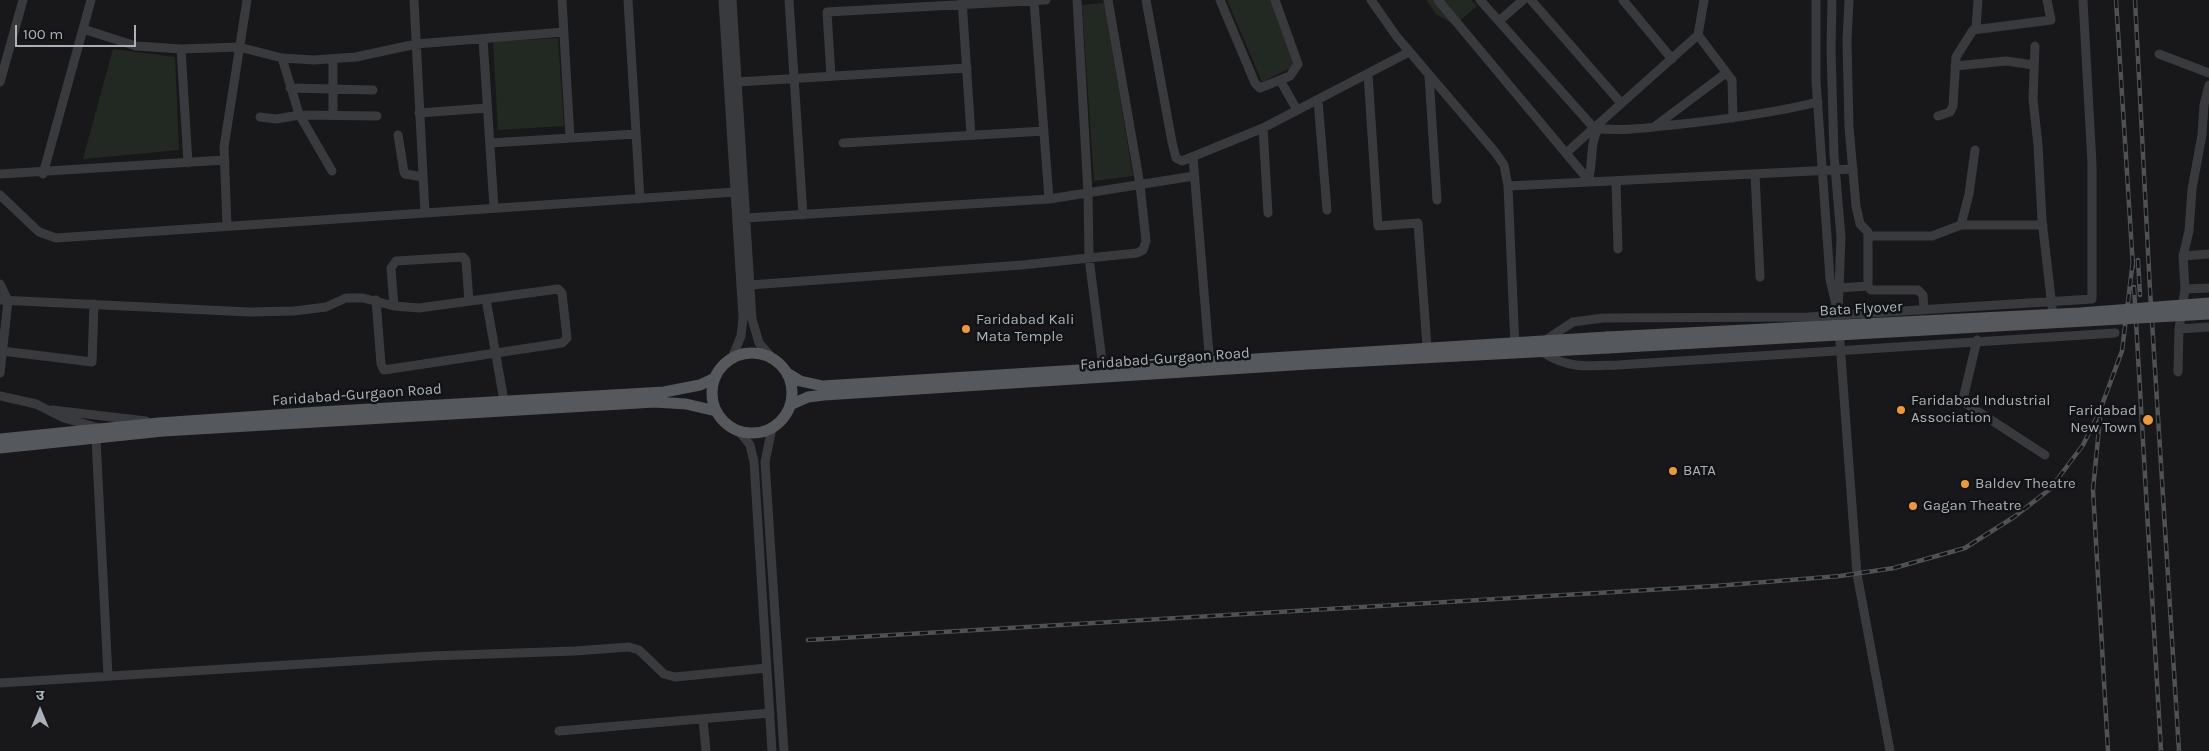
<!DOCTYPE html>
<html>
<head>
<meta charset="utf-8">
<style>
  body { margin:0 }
  #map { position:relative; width:2209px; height:751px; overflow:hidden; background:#18181a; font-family:Karla,"Noto Sans Devanagari",sans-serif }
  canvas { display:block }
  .north { position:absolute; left:15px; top:686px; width:50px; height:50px; -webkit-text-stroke:4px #121315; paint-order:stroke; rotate:0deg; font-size:14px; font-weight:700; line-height:20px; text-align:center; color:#aab1b9 }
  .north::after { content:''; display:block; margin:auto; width:18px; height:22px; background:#aab1b9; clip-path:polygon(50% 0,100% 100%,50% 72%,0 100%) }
  .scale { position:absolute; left:15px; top:25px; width:121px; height:22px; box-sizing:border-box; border:2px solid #aab1b9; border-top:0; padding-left:6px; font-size:15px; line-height:18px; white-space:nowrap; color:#aab1b9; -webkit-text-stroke:4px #121315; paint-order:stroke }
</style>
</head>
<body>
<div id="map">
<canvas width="2209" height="751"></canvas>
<div class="north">उ</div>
<div class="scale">100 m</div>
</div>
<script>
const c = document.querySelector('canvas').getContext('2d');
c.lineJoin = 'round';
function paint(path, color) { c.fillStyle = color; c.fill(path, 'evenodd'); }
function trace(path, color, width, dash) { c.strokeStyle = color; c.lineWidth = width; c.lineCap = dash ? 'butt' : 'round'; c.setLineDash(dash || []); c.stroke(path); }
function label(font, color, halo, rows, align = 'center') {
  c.font = font + ' Karla,sans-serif'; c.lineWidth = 5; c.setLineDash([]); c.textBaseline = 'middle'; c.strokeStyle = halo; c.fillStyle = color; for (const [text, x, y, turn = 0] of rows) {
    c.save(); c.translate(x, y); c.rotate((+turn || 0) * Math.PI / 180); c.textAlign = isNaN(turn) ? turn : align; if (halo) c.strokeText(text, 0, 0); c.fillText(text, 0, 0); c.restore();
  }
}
paint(new Path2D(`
  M 1227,0 L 1271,0 L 1294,66 L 1262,82 Z
  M 1426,0 L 1471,0 L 1477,6 L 1455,25 L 1436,14 Z
  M 1104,3 L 1133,176 L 1094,181 L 1082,5 Z
  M 558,38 L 564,126 L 498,130 L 493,42 Z
  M 113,49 L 175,57 L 179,150 L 83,159 Z`), '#222922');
trace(new Path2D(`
  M 414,0 L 425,213
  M 562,0 L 570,138
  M 628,0 L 640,199
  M 723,0 L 743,318 L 741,336 L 732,358
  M 732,0 L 752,319 L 759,343 L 774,360
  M 789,0 L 803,215
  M 962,0 L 971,135
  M 1077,0 L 1088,193 L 1089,258 L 1103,368
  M 1146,0 L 1172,142 L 1176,158 L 1182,161 L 1263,128 L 1409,52
  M 1220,0 L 1255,83 L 1260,88 L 1290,76 L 1298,64 L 1275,0
  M 1371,0 L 1397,37 L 1495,152 L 1504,165 L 1508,186 L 1515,347
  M 1438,0 L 1590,182
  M 1480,0 L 1594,128 C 1624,132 1652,127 1682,124 C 1728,119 1773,113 1818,102
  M 1531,0 L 1621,103
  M 1623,0 L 1672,59
  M 1816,0 L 1816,81 L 1830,279 L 1836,305
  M 1832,0 L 1831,49 L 1834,155 L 1841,237 L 1838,315 L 1857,574 L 1890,751
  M 1849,0 L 1847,41 L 1849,127 L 1856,206 L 1860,224 L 1868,232 L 1868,286 L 1871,290 L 1918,290 L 1923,295 L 1924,310
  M 1034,1 L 1049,199
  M 1499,21 L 1523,0
  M 1976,28 L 1978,0
  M 83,29 L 136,46 L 181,49 L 239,47 L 282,58 L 314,60 L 356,57 L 416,44 L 564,32
  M 1698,35 L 1732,80 L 1733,118
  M 483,39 L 494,208
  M 2035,46 L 2033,99 L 2038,145 L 2042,220 L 2052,307
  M 181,49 L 188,163
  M 2159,54 L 2209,73
  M 282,58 L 299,114 L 332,171
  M 1955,66 L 2006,61 L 2034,65
  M 1368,74 L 1378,226 L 1418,223 L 1427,347
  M 831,76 L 827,12 L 1046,0
  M 1429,76 L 1437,200
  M 1280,80 L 1297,110
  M 0,82 L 23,0
  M 737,82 L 967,68
  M 2209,85 L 2204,105 L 2202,135 L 2192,189 L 2189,231 L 2183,256 L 2185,289 L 2179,329 L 2209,327
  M 290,88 L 373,90
  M 1318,100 L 1327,210
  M 419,113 L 487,108
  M 333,115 L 333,60
  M 1938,116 L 1950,112 L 1953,106 L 1956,57 L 1973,30 L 2051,20 L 2047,0
  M 260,117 L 276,119 L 300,115 L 377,116
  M 1654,127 L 1726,73
  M 1263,128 L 1268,213
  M 398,135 L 404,172
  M 490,143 L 636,134
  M 843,143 L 1044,131
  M 1566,153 L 1698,35 L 1704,0
  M 1193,157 L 1210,366
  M 0,174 L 225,160
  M 43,174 L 91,0
  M 405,174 L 423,177
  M 1755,174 L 1760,277
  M 1588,180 C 1594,162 1589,145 1598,129
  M 1616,181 L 1618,249
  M 1508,186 L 1853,169
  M 0,195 L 39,232 L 56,238 L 735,192
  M 746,218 L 1049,199 L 1194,176
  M 1961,225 L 1969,194 L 1975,150
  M 227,226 L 224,147 L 247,0
  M 1868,236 L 1932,236 L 1961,225 L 2043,225
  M 2183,256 L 2209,254
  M 0,284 L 8,301 L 0,373
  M 750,285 L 1022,265 L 1137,253 L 1143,250 L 1146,241 L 1140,185 L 1108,0
  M 1840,288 L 1868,286
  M 2185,289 L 2209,288
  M 486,299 L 504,401
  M 0,300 L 249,312 L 294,311 L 326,307 L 346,298 L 363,298 L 394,306 L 419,308 L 558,289 L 562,293 L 567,338 L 562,343 L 384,370 L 381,364 L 376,300
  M 394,306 L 391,268 L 396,261 L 463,257 L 466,261 L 469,301
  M 1977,340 L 1964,395 L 1965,403 L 2045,455
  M 1544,341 L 1573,322 L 1603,318 L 1808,317 L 2092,299 L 2092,164 L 2083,0
  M 2,351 L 92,362 L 94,304
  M 1544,353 C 1568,369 1590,366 1618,365 L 2115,333
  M 2178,372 L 2179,329
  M 0,396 L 36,404 L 64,418 L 99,428
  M 52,410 L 146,421
  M 772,428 L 765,462 L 784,751
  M 739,431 L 750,445 L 754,462 L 772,751
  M 96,439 L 108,676
  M 0,683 L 431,656 L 575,651 L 629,647 L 639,650 L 664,674 L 675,677 L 767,668
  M 703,719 L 706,751
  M 559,731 L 770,713`), '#393a3e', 9);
trace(new Path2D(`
  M712 393a40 40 0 1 1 80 0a40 40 0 1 1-80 0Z
  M 787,373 L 800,381 L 823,386 L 1607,337
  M 790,405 L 808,397 L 824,395 L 1308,364 L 1608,348
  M 0,439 L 159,423 L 319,412 L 664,392 L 700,385 L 715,378
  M 0,448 L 163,431 L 655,402 L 686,404 L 716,411`), '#55585d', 11);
const rail = new Path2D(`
  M 2116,0 L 2133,267
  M 2135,0 L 2150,290 L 2179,751
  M 2138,260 L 2140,295
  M 2134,287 L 2161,751
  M 2100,418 L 2093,490 L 2108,751
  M 808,640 L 1715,586 L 1840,576 L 1894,568 L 1965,548 L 2014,517 L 2050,489 L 2083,445 L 2099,413 L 2122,351 L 2133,260`);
trace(rail, '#4e5155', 4.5);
trace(rail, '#121315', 2.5, [8]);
trace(new Path2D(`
  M 1607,337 L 2080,313 L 2209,303
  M 1608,348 L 2209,314`), '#55585d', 11);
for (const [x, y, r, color] of [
  [966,329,5,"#ec993d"],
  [1901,410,5,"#ec993d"],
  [2148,420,6,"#ec993d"],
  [1673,471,5,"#ec993d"],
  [1965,484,5,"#ec993d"],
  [1913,506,5,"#ec993d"]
]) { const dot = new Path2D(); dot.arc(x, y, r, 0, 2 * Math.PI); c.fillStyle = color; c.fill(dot); trace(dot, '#121315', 2); }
label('15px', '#aab1b9', '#121315', [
  ["Bata Flyover",1861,309,-3],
  ["Faridabad-Gurgaon Road",1165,359,-4],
  ["Faridabad-Gurgaon Road",357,395,-4]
]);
label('15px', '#aab1b9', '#121315', [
  ["Faridabad Kali",976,320],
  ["Mata Temple",976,337],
  ["Faridabad Industrial",1911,401],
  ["Association",1911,418],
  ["Faridabad",2137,411,"right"],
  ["New Town",2137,428,"right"],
  ["BATA",1683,471],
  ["Baldev Theatre",1975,484],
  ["Gagan Theatre",1923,506]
], 'left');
</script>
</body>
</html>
